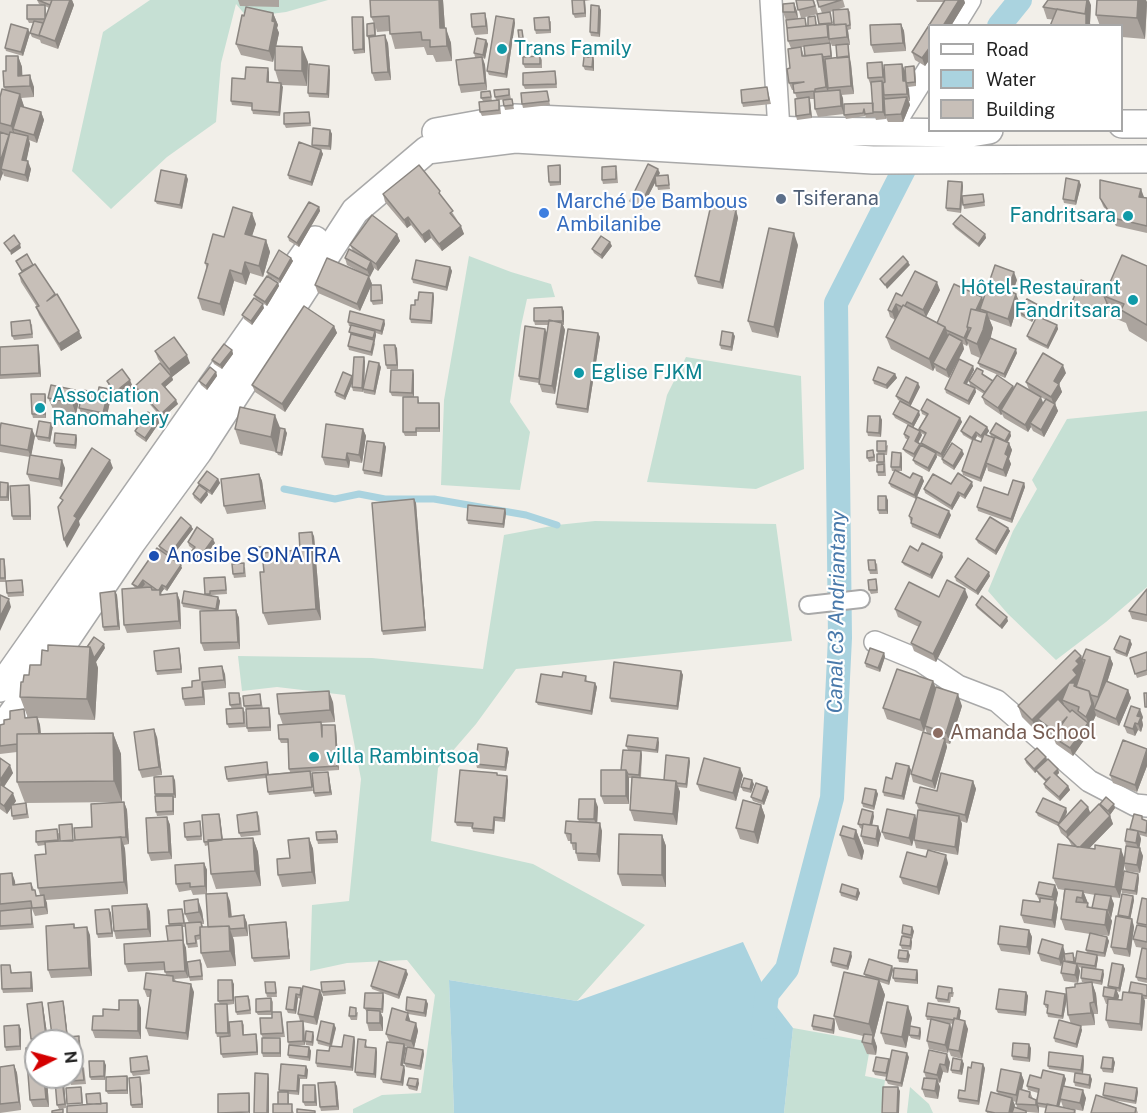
<!DOCTYPE html>
<html>
<head>
<meta charset="utf-8">
<style>
  body { margin:0 }
  #map { position:relative; width:1147px; height:1113px; overflow:hidden; background:#f2efe9; font-family:"Public Sans",sans-serif }
  canvas { display:block }
  .legend { position:absolute; left:928px; top:24px; width:195px; height:108px; box-sizing:border-box; background:#fff; border:2px solid #a7a7a7; margin:0; padding:8px 10px; list-style:none; font-size:18px; color:#222 }
  .legend li { display:flex; align-items:center; gap:12px; height:30px }
  .legend b { width:30px; border:2px solid #a7a7a7 }
  .north { position:absolute; left:24px; top:1029px; width:60px; height:60px; box-sizing:border-box; background:#fff; border:2px solid #a7a7a7; border-radius:50%; rotate:84deg; font-size:16px; font-weight:700; line-height:24px; text-align:center; color:#222 }
  .north::after { content:''; display:block; margin:auto; width:21px; height:27px; background:#d40000; clip-path:polygon(50% 0,100% 100%,50% 72%,0 100%) }
</style>
</head>
<body>
<div id="map">
<canvas width="1147" height="1113"></canvas>
<ul class="legend">
<li><b style="height:8px;background:#fff"></b>Road</li>
<li><b style="height:16px;background:#aad3df"></b>Water</li>
<li><b style="height:16px;background:#c7bfb8"></b>Building</li>
</ul>
<div class="north">N</div>
</div>
<script>
const c = document.querySelector('canvas').getContext('2d');
c.lineJoin = 'round';
function paint(path, color) { c.fillStyle = color; c.fill(path, 'evenodd'); }
function trace(path, color, width, dash) { c.strokeStyle = color; c.lineWidth = width; c.lineCap = dash ? 'butt' : 'round'; c.setLineDash(dash || []); c.stroke(path); }
function label(font, color, halo, rows, align = 'center') {
  c.font = font + ' "Public Sans",sans-serif'; c.lineWidth = 4.5; c.setLineDash([]); c.textBaseline = 'middle'; c.strokeStyle = halo; c.fillStyle = color; for (const [text, x, y, turn = 0] of rows) {
    c.save(); c.translate(x, y); c.rotate((+turn || 0) * Math.PI / 180); c.textAlign = isNaN(turn) ? turn : align; if (halo) c.strokeText(text, 0, 0); c.fillText(text, 0, 0); c.restore();
  }
}
paint(new Path2D(`
  M 150,0 L 328,0 L 286,12 L 247,17 L 236,4 L 221,63 L 216,122 L 167,157 L 111,209 L 72,171 L 103,32 Z
  M 469,256 L 511,272 L 551,284 L 555,297 L 527,299 L 521,326 L 510,402 L 530,432 L 520,490 L 441,485 L 444,400 Z
  M 686,357 L 801,376 L 804,469 L 756,489 L 647,482 L 667,395 Z
  M 1147,411 L 1147,587 L 1106,622 L 1056,660 L 1008,614 L 988,591 L 1013,531 L 1037,489 L 1032,480 L 1067,419 Z
  M 595,521 L 776,524 L 792,641 L 516,669 L 476,724 L 438,768 L 431,841 L 533,864 L 645,925 L 577,1001 L 449,980 L 454,1113 L 353,1113 L 353,1109 L 382,1095 L 421,1093 L 435,995 L 407,960 L 347,963 L 310,971 L 312,905 L 349,901 L 361,779 L 345,695 L 277,687 L 242,691 L 238,656 L 372,658 L 483,669 L 504,535 L 557,525 Z
  M 793,1028 L 871,1042 L 865,1076 L 885,1080 L 881,1113 L 784,1113 Z
  M 910,1087 L 929,1104 L 933,1113 L 907,1113 Z`), '#c6e0d4');
paint(new Path2D(`
  M 743,942 L 767,994 L 793,1028 L 784,1113 L 454,1113 L 449,980 L 577,1001 Z`), '#aad3df');
trace(new Path2D(`
  M 284,489 L 335,499 L 359,494 L 385,499 L 434,499 L 526,515 L 557,525`), '#aad3df', 7);
trace(new Path2D(`
  M 999,26 L 1020,0
  M 763,1027 L 767,994 L 787,969 L 832,798 L 840,638 L 836,303 L 916,146`), '#aad3df', 24);
const pedestrian = new Path2D(`
  M 808,605 L 861,599`);
const minor = new Path2D(`
  M 771,0 L 779,130
  M 954,26 L 970,0
  M 895,123 L 930,67
  M 875,642 L 921,661 L 958,686 L 997,701 L 1089,781 L 1135,805 L 1147,806`);
const tertiary = new Path2D(`
  M 1122,124 L 1147,124
  M 436,132 L 514,118 L 799,131 L 971,133 L 989,130
  M 0,688 L 315,240
  M 0,731 L 67,638 L 132,542 L 198,452 L 355,211 L 427,150 L 515,139 L 873,160 L 1147,159`);
trace(pedestrian, '#a9a9a9', 20);
trace(minor, '#a9a9a9', 24);
trace(tertiary, '#a9a9a9', 30);
trace(pedestrian, '#fff', 16);
trace(minor, '#fff', 21);
trace(tertiary, '#fff', 27);
paint(new Path2D(`
  M 37,0 L 72,0 L 74,5 L 58,49 L 41,43 L 40,40 L 32,37 L 30,33 L 33,23 L 29,23 L 27,19 L 41,5 L 39,4 ZM 45,6 L 49,8 L 46,15 L 46,9 Z
  M 238,0 L 279,0 L 279,7 L 240,6 Z
  M 370,0 L 443,0 L 445,28 L 451,43 L 452,61 L 436,62 L 433,55 L 427,55 L 424,47 L 395,49 L 390,31 L 377,32 L 376,28 L 376,36 L 388,43 L 391,80 L 375,81 L 372,73 L 369,40 L 367,36 L 374,23 L 371,17 Z
  M 572,0 L 591,0 L 585,1 L 586,17 L 575,18 L 573,14 Z
  M 796,0 L 814,0 L 818,14 L 801,18 Z
  M 817,0 L 843,0 L 845,7 L 839,9 L 848,9 L 850,12 L 851,29 L 848,30 L 850,45 L 848,45 L 851,64 L 854,94 L 841,95 L 844,114 L 818,117 L 815,109 L 814,99 L 810,99 L 812,118 L 797,120 L 796,116 L 797,99 L 794,90 L 792,90 L 789,83 L 791,48 L 788,41 L 786,20 L 783,12 L 797,11 L 798,19 L 805,18 L 807,26 L 815,16 L 817,25 L 819,25 L 822,13 ZM 833,11 L 834,25 L 833,25 L 830,12 ZM 830,41 L 832,46 L 836,46 L 837,58 L 832,58 ZM 801,47 L 805,47 L 805,56 L 804,56 Z
  M 916,0 L 964,0 L 965,3 L 951,26 L 930,26 L 930,59 L 925,66 L 915,60 L 912,52 L 944,2 L 917,2 Z
  M 1097,0 L 1146,0 L 1147,6 L 1145,39 L 1122,37 L 1122,26 L 1100,26 L 1096,15 Z
  M 1091,5 L 1090,23 L 1047,19 L 1043,7 Z
  M 601,10 L 600,37 L 591,36 L 590,32 Z
  M 273,13 L 278,25 L 277,28 L 279,33 L 276,46 L 308,62 L 307,86 L 282,85 L 280,116 L 253,114 L 252,110 L 252,107 L 232,105 L 231,101 L 245,79 L 269,72 L 269,82 L 279,83 L 275,70 L 275,52 L 273,62 L 241,55 L 236,44 Z
  M 514,19 L 515,23 L 507,78 L 489,75 L 487,71 Z
  M 364,21 L 365,53 L 354,54 L 353,50 Z
  M 487,21 L 488,34 L 475,35 L 472,27 Z
  M 551,21 L 551,33 L 536,34 L 535,30 Z
  M 901,24 L 904,31 L 906,51 L 874,53 L 871,45 Z
  M 30,33 L 23,56 L 6,51 L 5,48 Z
  M 523,34 L 524,42 L 521,42 L 519,38 Z
  M 486,40 L 488,44 L 485,59 L 483,58 L 485,65 L 487,90 L 461,93 L 459,85 L 479,58 L 475,57 L 474,53 Z
  M 18,56 L 22,67 L 22,76 L 34,87 L 34,97 L 21,98 L 24,107 L 41,112 L 44,120 L 37,143 L 29,140 L 30,144 L 26,161 L 31,169 L 28,182 L 4,176 L 3,173 L 0,181 L 0,97 L 5,90 L 4,87 L 6,71 Z
  M 540,56 L 542,60 L 542,68 L 525,68 L 523,64 Z
  M 593,57 L 594,61 L 594,71 L 585,70 L 583,66 Z
  M 902,64 L 905,71 L 914,66 L 915,70 L 916,86 L 908,87 L 910,101 L 909,101 L 910,105 L 903,122 L 888,122 L 886,118 L 886,119 L 876,120 L 875,117 L 866,118 L 865,115 L 865,116 L 846,119 L 844,115 L 872,103 L 872,86 L 871,86 L 868,78 L 884,69 Z
  M 330,70 L 329,98 L 309,97 L 308,93 Z
  M 556,75 L 557,88 L 525,89 L 523,85 Z
  M 767,87 L 771,104 L 743,107 L 742,103 Z
  M 509,89 L 511,99 L 499,100 L 500,104 L 501,114 L 482,116 L 480,112 L 483,101 L 481,98 L 491,95 L 492,101 L 496,100 L 495,97 Z
  M 547,91 L 550,105 L 523,108 L 522,104 Z
  M 512,99 L 514,109 L 505,110 L 504,106 Z
  M 310,116 L 311,126 L 286,128 L 284,124 Z
  M 330,130 L 332,134 L 331,150 L 320,149 L 321,150 L 323,154 L 312,186 L 289,179 L 288,175 L 312,147 L 312,145 Z
  M 561,169 L 561,185 L 550,186 L 549,182 Z
  M 617,170 L 618,183 L 603,184 L 602,180 Z
  M 660,173 L 658,176 L 668,175 L 670,189 L 658,190 L 656,181 L 641,210 L 632,205 L 630,201 Z
  M 188,179 L 182,209 L 157,204 L 155,201 Z
  M 1079,181 L 1081,185 L 1076,205 L 1064,203 L 1063,199 Z
  M 962,182 L 963,186 L 962,196 L 984,198 L 985,206 L 964,209 L 962,199 L 961,213 L 947,211 L 946,208 Z
  M 1141,189 L 1143,198 L 1147,198 L 1147,233 L 1116,226 L 1103,206 L 1100,198 Z
  M 383,194 L 442,197 L 456,218 L 464,234 L 442,251 L 431,238 L 425,243 L 411,225 L 407,228 L 385,202 Z
  M 319,207 L 320,211 L 299,247 L 289,241 L 288,237 Z
  M 736,210 L 738,218 L 723,289 L 698,284 L 695,276 Z
  M 256,224 L 252,236 L 266,240 L 270,252 L 263,277 L 250,273 L 246,285 L 234,281 L 224,316 L 202,310 L 198,298 L 207,269 L 205,263 L 224,237 Z
  M 953,224 L 985,234 L 986,238 L 979,247 L 955,228 Z
  M 397,234 L 400,241 L 378,271 L 374,268 L 374,269 L 369,277 L 372,284 L 371,285 L 382,289 L 383,304 L 373,305 L 371,301 L 371,286 L 360,311 L 318,293 L 315,285 L 360,272 L 347,265 L 345,258 L 353,251 L 350,245 Z
  M 798,245 L 778,338 L 752,332 L 748,321 Z
  M 612,246 L 602,259 L 594,253 L 592,249 Z
  M 291,258 L 293,261 L 280,283 L 268,276 L 267,272 Z
  M 16,261 L 33,265 L 82,338 L 61,351 L 39,315 L 36,307 L 37,307 L 21,282 L 19,274 L 22,272 Z
  M 1147,266 L 1147,342 L 1129,331 L 1126,323 L 1112,317 L 1108,307 L 1103,319 L 1073,306 L 1072,302 L 1106,292 Z
  M 450,267 L 452,271 L 447,291 L 413,283 L 412,279 Z
  M 1017,280 L 1013,292 L 1019,301 L 1011,327 L 989,319 L 993,328 L 990,338 L 1017,353 L 1005,378 L 980,367 L 978,363 L 980,358 L 971,354 L 968,343 L 967,346 L 963,344 L 964,349 L 949,378 L 936,371 L 935,367 L 933,371 L 891,349 L 886,337 L 899,312 L 895,320 L 890,317 L 888,310 L 902,296 L 940,290 L 926,317 L 937,323 L 984,300 Z
  M 278,283 L 279,286 L 267,306 L 256,299 L 254,295 Z
  M 433,293 L 434,297 L 432,324 L 411,323 L 410,319 L 415,305 L 418,300 Z
  M 1038,305 L 1039,308 L 1032,322 L 1021,316 L 1019,312 Z
  M 264,308 L 252,325 L 244,319 L 242,315 Z
  M 564,311 L 564,325 L 563,325 L 565,330 L 555,394 L 542,392 L 539,383 L 520,380 L 519,376 L 547,333 L 548,325 L 535,325 L 534,321 Z
  M 384,320 L 385,324 L 382,335 L 376,333 L 376,335 L 374,342 L 375,344 L 372,356 L 349,350 L 348,346 L 351,335 L 349,332 L 351,326 L 349,326 L 348,322 Z
  M 32,324 L 33,338 L 14,340 L 12,336 Z
  M 1057,325 L 1058,329 L 1048,349 L 1029,340 L 1027,336 Z
  M 334,326 L 337,333 L 285,412 L 255,392 L 252,385 Z
  M 598,333 L 600,337 L 588,413 L 557,408 L 556,404 Z
  M 735,336 L 732,351 L 721,349 L 720,345 Z
  M 38,345 L 39,349 L 41,377 L 0,379 L 0,347 Z
  M 397,348 L 398,369 L 387,369 L 386,365 Z
  M 232,350 L 233,354 L 222,369 L 214,364 L 212,360 Z
  M 155,351 L 190,363 L 172,377 L 173,380 L 165,387 L 178,404 L 162,418 L 137,390 L 135,386 L 168,373 L 158,359 Z
  M 365,361 L 364,383 L 381,367 L 375,395 L 364,393 L 363,391 L 363,392 L 353,391 L 352,387 L 352,383 L 345,400 L 336,396 L 335,392 Z
  M 973,366 L 974,370 L 967,384 L 975,388 L 976,392 L 969,405 L 946,393 L 945,389 Z
  M 216,372 L 217,376 L 207,390 L 201,385 L 199,381 Z
  M 1066,373 L 1059,384 L 1062,392 L 1055,403 L 1058,411 L 1044,437 L 1033,431 L 1031,427 L 1028,432 L 1004,418 L 1002,414 L 1001,415 L 985,404 L 982,397 L 984,394 L 970,385 L 969,381 L 984,375 L 993,381 L 1013,386 L 1014,388 L 1043,403 L 1046,400 L 1029,390 L 1026,382 Z
  M 414,374 L 414,397 L 419,400 L 419,403 L 439,403 L 440,407 L 440,432 L 417,432 L 417,436 L 405,436 L 403,432 L 411,397 L 392,396 L 390,392 Z
  M 895,374 L 897,378 L 887,389 L 874,384 L 873,380 Z
  M 107,381 L 135,392 L 120,403 L 111,392 Z
  M 920,387 L 910,407 L 898,400 L 896,396 Z
  M 45,394 L 46,398 L 46,418 L 33,418 L 32,414 Z
  M 111,397 L 106,420 L 82,415 L 79,408 Z
  M 48,398 L 79,401 L 76,414 L 53,409 Z
  M 921,410 L 960,418 L 962,422 L 942,458 L 936,455 L 937,457 L 929,472 L 915,464 L 913,460 L 914,458 L 905,452 L 903,449 L 908,440 L 905,438 L 904,434 L 908,425 L 895,418 L 893,414 L 920,415 L 913,428 L 920,431 L 919,429 L 926,416 L 922,414 ZM 921,433 L 925,435 L 921,443 L 922,445 L 921,446 L 918,443 L 922,435 Z
  M 880,416 L 882,420 L 881,437 L 868,436 L 867,432 Z
  M 158,419 L 159,423 L 146,442 L 136,435 L 135,431 Z
  M 51,423 L 53,426 L 50,442 L 38,440 L 36,436 Z
  M 987,427 L 989,431 L 986,435 L 991,437 L 990,433 L 1010,432 L 1011,436 L 1008,442 L 1009,443 L 1012,450 L 1009,459 L 1011,464 L 1006,477 L 988,471 L 987,466 L 981,482 L 963,475 L 962,471 L 973,441 L 963,435 L 961,431 ZM 977,436 L 982,439 L 981,442 L 975,440 Z
  M 235,429 L 280,429 L 287,433 L 282,456 L 278,455 L 276,451 L 276,452 L 240,444 Z
  M 363,429 L 366,436 L 362,463 L 350,461 L 349,468 L 325,465 L 322,457 Z
  M 0,430 L 35,436 L 31,455 L 65,468 L 62,487 L 30,481 L 27,474 L 30,457 L 0,452 Z
  M 76,435 L 77,439 L 76,449 L 56,447 L 54,443 Z
  M 384,443 L 386,447 L 382,477 L 364,474 L 363,470 Z
  M 888,445 L 887,455 L 884,455 L 885,458 L 886,476 L 878,476 L 877,472 L 878,465 L 877,462 L 878,454 L 877,451 Z
  M 875,454 L 875,461 L 869,462 L 867,458 Z
  M 964,454 L 954,470 L 943,463 L 942,459 Z
  M 902,457 L 902,471 L 897,471 L 910,478 L 922,477 L 924,481 L 916,499 L 891,487 L 889,483 L 895,471 L 892,471 L 891,467 Z
  M 259,474 L 262,481 L 266,509 L 227,514 L 224,506 Z
  M 218,479 L 220,483 L 212,495 L 207,492 L 208,495 L 201,504 L 194,498 L 193,494 L 199,486 L 198,483 Z
  M 0,482 L 8,483 L 9,487 L 9,501 L 0,501 Z
  M 1024,483 L 1025,487 L 1012,523 L 978,511 L 977,507 L 1008,495 Z
  M 951,484 L 973,486 L 965,499 L 960,496 L 952,510 L 925,493 L 924,489 Z
  M 30,489 L 31,520 L 13,520 L 12,516 Z
  M 414,499 L 416,503 L 426,631 L 383,635 L 382,631 Z
  M 888,500 L 888,514 L 879,514 L 878,510 Z
  M 505,509 L 506,513 L 504,528 L 468,524 L 467,520 Z
  M 951,515 L 940,539 L 912,527 L 911,523 L 911,521 L 910,520 L 909,516 Z
  M 191,526 L 193,529 L 171,558 L 182,568 L 167,591 L 164,589 L 161,593 L 162,595 L 177,593 L 180,601 L 181,629 L 127,633 L 124,625 L 135,588 L 132,584 L 160,550 L 159,546 Z
  M 1008,528 L 1010,531 L 996,555 L 978,543 L 976,539 Z
  M 314,536 L 321,620 L 268,625 L 263,613 L 264,572 L 263,560 L 255,561 L 253,557 L 263,550 L 263,553 L 300,550 Z
  M 188,542 L 215,543 L 201,561 L 193,556 L 191,552 L 193,549 L 189,546 Z
  M 918,551 L 943,557 L 932,579 L 904,565 L 902,562 Z
  M 0,559 L 4,559 L 5,563 L 6,582 L 0,582 Z
  M 877,563 L 878,574 L 870,574 L 869,570 Z
  M 245,567 L 246,577 L 234,578 L 233,574 Z
  M 990,576 L 978,595 L 956,581 L 955,577 Z
  M 225,577 L 226,581 L 227,594 L 212,595 L 212,596 L 218,597 L 220,601 L 218,611 L 236,610 L 239,618 L 240,649 L 204,651 L 201,643 L 208,611 L 183,607 L 182,603 L 205,595 Z
  M 22,580 L 23,584 L 24,596 L 8,597 L 7,593 Z
  M 877,583 L 878,593 L 871,594 L 869,590 Z
  M 1147,589 L 1147,622 L 1132,619 L 1129,611 Z
  M 115,591 L 117,595 L 120,630 L 104,631 L 103,627 Z
  M 939,597 L 968,597 L 936,662 L 914,651 L 911,643 L 919,627 L 898,617 L 895,609 Z
  M 976,605 L 1008,621 L 1002,629 L 977,608 Z
  M 1132,644 L 1127,657 L 1116,653 L 1114,649 Z
  M 105,648 L 96,662 L 98,668 L 95,720 L 38,718 L 40,725 L 41,734 L 113,733 L 121,754 L 122,802 L 25,803 L 17,782 L 17,752 L 0,754 L 0,725 L 28,718 L 20,697 L 23,682 L 29,675 L 41,665 L 48,651 Z
  M 179,648 L 180,652 L 182,673 L 157,675 L 156,671 Z
  M 1147,652 L 1147,675 L 1137,678 L 1130,658 Z
  M 884,653 L 885,657 L 880,672 L 866,667 L 865,663 Z
  M 1081,656 L 1082,659 L 1110,657 L 1113,664 L 1107,682 L 1128,690 L 1131,698 L 1119,726 L 1097,717 L 1095,714 L 1096,715 L 1090,728 L 1091,730 L 1073,756 L 1056,744 L 1053,737 L 1041,726 L 1036,731 L 1022,717 L 1018,706 Z
  M 681,671 L 683,675 L 678,710 L 611,702 L 610,698 Z
  M 225,674 L 226,688 L 204,690 L 205,705 L 185,706 L 183,699 L 200,680 Z
  M 586,676 L 587,682 L 595,683 L 597,687 L 592,715 L 538,705 L 536,702 L 562,677 Z
  M 933,681 L 936,689 L 962,706 L 950,744 L 946,743 L 947,747 L 935,789 L 913,782 L 911,774 L 927,733 L 925,728 L 924,732 L 887,719 L 883,708 Z
  M 260,694 L 263,709 L 269,708 L 270,712 L 271,731 L 248,732 L 247,728 L 247,710 L 244,706 Z
  M 241,697 L 242,708 L 245,712 L 246,727 L 229,728 L 227,724 L 232,709 L 230,705 Z
  M 333,702 L 335,722 L 321,723 L 322,727 L 335,725 L 336,729 L 339,770 L 310,772 L 313,791 L 269,795 L 268,792 L 266,778 L 228,782 L 227,779 L 267,762 L 269,774 L 290,772 L 289,769 L 288,743 L 281,743 L 279,739 L 283,725 L 279,714 Z
  M 1143,717 L 1142,720 L 1143,725 L 1141,732 L 1138,730 L 1135,736 L 1127,733 L 1124,726 Z
  M 157,737 L 162,775 L 142,778 L 139,770 Z
  M 659,742 L 658,753 L 641,751 L 642,755 L 641,778 L 664,780 L 690,761 L 687,788 L 678,787 L 680,792 L 677,825 L 634,821 L 630,810 L 632,778 L 629,778 L 629,804 L 604,804 L 601,796 L 638,751 L 628,750 L 626,746 Z
  M 507,748 L 509,752 L 506,771 L 477,768 L 476,764 Z
  M 1147,749 L 1147,766 L 1137,792 L 1113,783 L 1110,775 Z
  M 0,758 L 13,773 L 4,787 L 16,801 L 14,804 L 27,807 L 29,818 L 13,820 L 11,808 L 7,814 L 0,809 Z
  M 1025,759 L 1047,760 L 1058,769 L 1059,773 L 1057,775 L 1068,786 L 1070,790 L 1060,801 L 1045,788 L 1044,784 L 1046,782 L 1038,774 L 1037,771 L 1035,773 L 1026,763 Z
  M 909,766 L 911,770 L 904,800 L 884,796 L 883,792 L 892,779 Z
  M 497,773 L 498,776 L 508,780 L 505,822 L 495,821 L 494,834 L 473,832 L 472,827 L 457,826 L 455,822 Z
  M 743,775 L 736,801 L 700,791 L 697,784 Z
  M 329,776 L 332,795 L 315,797 L 314,793 Z
  M 175,780 L 176,798 L 173,798 L 174,815 L 157,816 L 156,812 L 155,794 Z
  M 973,781 L 976,789 L 967,823 L 961,821 L 962,824 L 958,855 L 930,850 L 948,863 L 939,895 L 903,884 L 900,877 L 926,857 L 928,850 L 916,848 L 914,840 L 914,837 L 912,846 L 885,839 L 882,832 L 917,820 L 919,810 L 916,803 L 937,791 Z
  M 754,784 L 751,793 L 743,791 L 741,787 Z
  M 876,790 L 878,794 L 874,810 L 863,807 L 862,803 Z
  M 769,791 L 764,805 L 753,801 L 751,797 Z
  M 124,802 L 127,810 L 129,844 L 124,845 L 125,849 L 128,894 L 46,900 L 48,914 L 35,916 L 32,909 L 31,909 L 34,928 L 0,930 L 0,874 L 12,873 L 15,884 L 31,883 L 37,896 L 40,895 L 38,888 L 46,854 L 45,845 L 38,846 L 36,842 L 59,833 L 59,841 L 74,841 Z
  M 1100,804 L 1115,808 L 1110,815 L 1113,824 L 1089,848 L 1124,858 L 1126,846 L 1125,841 L 1130,829 L 1144,820 L 1147,821 L 1147,837 L 1140,835 L 1141,839 L 1139,848 L 1143,856 L 1140,873 L 1126,871 L 1124,865 L 1120,898 L 1111,897 L 1114,904 L 1111,918 L 1110,918 L 1112,921 L 1109,936 L 1095,934 L 1107,937 L 1109,941 L 1105,957 L 1097,956 L 1098,958 L 1096,969 L 1104,974 L 1102,985 L 1092,983 L 1096,994 L 1098,1014 L 1094,1014 L 1095,1025 L 1079,1026 L 1082,1030 L 1077,1048 L 1055,1042 L 1054,1038 L 1071,1024 L 1068,1015 L 1067,998 L 1063,1019 L 1048,1017 L 1047,1013 L 1048,1008 L 1046,1008 L 1044,1004 L 1065,994 L 1067,998 L 1075,987 L 1088,983 L 1082,982 L 1081,978 L 1082,968 L 1079,967 L 1080,971 L 1078,983 L 1064,981 L 1061,973 L 1062,963 L 1061,966 L 1041,961 L 1038,953 L 1065,953 L 1065,954 L 1075,957 L 1075,963 L 1087,953 L 1086,950 L 1090,934 L 1065,930 L 1061,919 L 1064,890 L 1058,889 L 1053,878 L 1072,846 L 1068,839 L 1061,833 L 1058,826 L 1038,816 L 1036,812 L 1066,808 L 1067,812 L 1065,818 L 1088,807 L 1090,813 L 1101,807 ZM 1084,893 L 1095,895 L 1092,908 L 1089,907 Z
  M 761,805 L 765,816 L 758,844 L 740,839 L 736,828 Z
  M 598,807 L 597,823 L 602,831 L 600,862 L 578,861 L 576,853 L 576,850 L 573,850 L 571,841 L 568,841 L 565,833 L 579,822 L 578,819 Z
  M 257,812 L 259,816 L 261,835 L 241,837 L 239,833 Z
  M 219,814 L 220,817 L 223,839 L 253,838 L 258,852 L 261,886 L 216,889 L 211,874 L 209,845 L 205,846 L 204,842 Z
  M 874,816 L 872,825 L 878,826 L 881,834 L 878,847 L 864,844 L 861,836 L 862,829 L 860,828 L 858,824 Z
  M 167,817 L 170,825 L 172,859 L 151,861 L 148,853 Z
  M 201,825 L 202,840 L 187,841 L 185,837 Z
  M 856,830 L 864,851 L 862,860 L 848,856 L 840,835 Z
  M 336,831 L 338,835 L 338,843 L 318,844 L 317,840 Z
  M 662,835 L 666,846 L 666,887 L 622,886 L 618,874 Z
  M 309,838 L 313,849 L 316,884 L 282,887 L 278,875 L 290,858 Z
  M 204,863 L 207,870 L 207,894 L 193,895 L 191,890 L 179,892 L 176,884 Z
  M 1138,874 L 1139,878 L 1137,895 L 1122,893 L 1121,889 Z
  M 1055,885 L 1058,893 L 1056,903 L 1058,908 L 1055,928 L 1024,923 L 1021,915 L 1040,902 L 1036,894 Z
  M 858,889 L 860,893 L 857,901 L 841,896 L 840,892 Z
  M 1133,896 L 1134,900 L 1130,919 L 1132,919 L 1134,927 L 1130,957 L 1114,954 L 1111,947 L 1119,916 L 1118,915 Z
  M 1147,899 L 1147,983 L 1138,981 L 1136,977 L 1144,948 L 1136,947 L 1133,939 L 1138,925 L 1137,923 Z
  M 230,901 L 232,916 L 244,915 L 247,923 L 248,936 L 233,937 L 234,941 L 236,966 L 207,968 L 201,953 L 201,939 L 197,940 L 198,947 L 188,948 L 187,944 L 189,923 L 185,914 L 202,911 L 204,924 L 202,924 L 203,927 L 208,927 Z
  M 147,904 L 150,912 L 151,937 L 116,939 L 114,931 Z
  M 109,909 L 111,913 L 113,937 L 98,938 L 97,934 Z
  M 184,913 L 185,927 L 183,927 L 184,944 L 186,948 L 188,978 L 175,979 L 176,982 L 194,992 L 188,1040 L 149,1036 L 146,1028 L 150,997 L 147,997 L 144,989 L 166,975 L 165,970 L 128,972 L 125,964 L 168,941 L 169,926 L 169,924 Z
  M 286,922 L 287,926 L 290,959 L 254,962 L 252,958 Z
  M 74,924 L 75,928 L 90,935 L 92,976 L 51,978 L 48,970 Z
  M 1029,930 L 1032,937 L 1030,955 L 1001,951 L 998,944 Z
  M 914,931 L 912,939 L 911,939 L 912,942 L 911,950 L 902,949 L 900,945 L 903,937 L 902,933 Z
  M 910,955 L 908,963 L 899,962 L 898,958 Z
  M 852,956 L 848,970 L 832,966 L 831,962 Z
  M 200,960 L 202,964 L 203,980 L 190,981 L 189,977 Z
  M 10,965 L 12,973 L 32,976 L 33,992 L 3,993 L 2,989 Z
  M 1123,965 L 1125,969 L 1120,992 L 1117,991 L 1119,996 L 1118,1000 L 1122,1000 L 1129,992 L 1147,985 L 1147,999 L 1144,999 L 1145,1001 L 1142,1031 L 1109,1028 L 1106,1020 L 1108,1004 L 1106,1004 L 1103,996 L 1109,988 L 1108,986 Z
  M 892,966 L 893,970 L 889,985 L 880,982 L 885,995 L 874,1038 L 877,1047 L 876,1055 L 867,1054 L 862,1042 L 863,1036 L 839,1030 L 834,1016 L 866,977 L 864,974 Z
  M 917,970 L 918,974 L 918,984 L 895,982 L 893,978 Z
  M 408,974 L 399,999 L 372,989 L 371,986 Z
  M 344,981 L 346,994 L 323,996 L 322,992 Z
  M 275,982 L 276,986 L 277,997 L 267,997 L 266,993 Z
  M 234,984 L 234,1004 L 227,1005 L 228,1008 L 229,1036 L 242,1021 L 244,1025 L 244,1035 L 256,1034 L 257,1038 L 258,1055 L 223,1058 L 221,1054 L 220,1037 L 217,1037 L 216,1033 L 220,1004 L 218,1001 Z
  M 301,988 L 302,991 L 320,990 L 323,998 L 317,1025 L 303,1022 L 304,1025 L 305,1041 L 314,1036 L 313,1046 L 306,1045 L 305,1041 L 305,1045 L 296,1045 L 309,1047 L 311,1051 L 310,1061 L 289,1058 L 288,1055 L 289,1045 L 288,1042 L 300,1021 L 298,1014 L 301,999 L 298,998 L 296,1014 L 288,1013 L 286,1009 Z
  M 954,992 L 953,997 L 951,997 L 950,1003 L 938,1002 L 936,998 Z
  M 1026,992 L 1028,996 L 1026,1016 L 998,1013 L 996,1009 Z
  M 383,993 L 384,997 L 383,1013 L 381,1013 L 383,1018 L 383,1031 L 369,1031 L 367,1023 L 367,1012 L 364,1008 Z
  M 248,996 L 250,1000 L 251,1014 L 237,1015 L 236,1012 Z
  M 271,998 L 273,1002 L 273,1012 L 282,1016 L 285,1037 L 263,1038 L 261,1034 L 272,1018 L 272,1015 L 258,1015 L 256,1012 Z
  M 426,1000 L 428,1004 L 426,1017 L 408,1014 L 410,1021 L 416,1023 L 418,1031 L 414,1048 L 405,1046 L 406,1048 L 403,1066 L 405,1070 L 403,1086 L 383,1083 L 381,1079 L 389,1041 L 386,1034 L 407,1012 L 406,1010 Z
  M 42,1002 L 43,1006 L 48,1040 L 36,1041 L 36,1042 L 32,1042 L 31,1039 Z
  M 64,1005 L 68,1037 L 80,1040 L 81,1049 L 72,1049 L 72,1041 L 68,1039 L 53,1040 L 52,1036 Z
  M 908,1006 L 912,1018 L 906,1048 L 885,1044 L 881,1033 Z
  M 141,1008 L 141,1039 L 95,1038 L 92,1030 L 103,1016 Z
  M 959,1008 L 961,1011 L 959,1020 L 968,1029 L 962,1059 L 951,1056 L 949,1051 L 948,1053 L 929,1049 L 927,1041 L 931,1020 L 927,1020 L 926,1016 ZM 942,1022 L 953,1024 L 952,1029 Z
  M 358,1012 L 357,1020 L 351,1020 L 349,1016 Z
  M 834,1019 L 835,1023 L 834,1034 L 813,1030 L 812,1026 Z
  M 336,1028 L 332,1046 L 342,1047 L 354,1037 L 355,1041 L 353,1071 L 317,1067 L 316,1063 L 329,1051 L 330,1047 L 318,1044 L 317,1040 Z
  M 920,1028 L 921,1032 L 920,1040 L 911,1038 L 909,1035 Z
  M 21,1029 L 21,1050 L 6,1051 L 5,1047 Z
  M 281,1042 L 281,1057 L 263,1057 L 262,1053 Z
  M 367,1044 L 367,1047 L 376,1048 L 377,1052 L 376,1078 L 357,1076 L 355,1072 Z
  M 1031,1048 L 1030,1062 L 1013,1060 L 1012,1056 Z
  M 423,1050 L 424,1054 L 421,1070 L 406,1067 L 404,1063 Z
  M 929,1050 L 950,1062 L 948,1073 L 943,1072 L 940,1083 L 938,1082 L 940,1087 L 938,1099 L 925,1097 L 922,1089 L 926,1078 L 924,1072 Z
  M 1083,1056 L 1084,1060 L 1083,1074 L 1049,1069 L 1048,1066 Z
  M 909,1057 L 902,1087 L 888,1084 L 886,1080 L 887,1077 L 875,1075 L 873,1071 L 889,1059 L 890,1061 Z
  M 149,1060 L 150,1074 L 133,1076 L 131,1072 Z
  M 962,1060 L 964,1064 L 962,1075 L 952,1073 L 951,1070 Z
  M 1115,1062 L 1113,1073 L 1103,1072 L 1101,1068 Z
  M 14,1065 L 17,1073 L 21,1110 L 0,1113 L 0,1067 Z
  M 106,1065 L 105,1080 L 91,1080 L 90,1077 Z
  M 306,1066 L 308,1070 L 307,1079 L 300,1079 L 299,1095 L 289,1094 L 289,1104 L 294,1113 L 273,1113 L 278,1104 L 279,1092 L 279,1090 Z
  M 84,1067 L 86,1084 L 71,1085 L 70,1081 Z
  M 985,1068 L 979,1105 L 959,1102 L 958,1098 Z
  M 1021,1073 L 1024,1081 L 1022,1090 L 1030,1092 L 1033,1099 L 1036,1100 L 1038,1093 L 1028,1090 L 1027,1086 L 1041,1078 L 1064,1075 L 1066,1079 L 1064,1086 L 1086,1098 L 1083,1111 L 1063,1107 L 1061,1101 L 1059,1107 L 1075,1110 L 1076,1113 L 1045,1113 L 1046,1108 L 1039,1107 L 1039,1113 L 1027,1112 L 1027,1113 L 987,1113 L 986,1111 L 998,1094 L 997,1091 ZM 1013,1101 L 1016,1102 L 1017,1108 L 1015,1107 Z
  M 127,1076 L 128,1079 L 128,1094 L 108,1094 L 106,1091 Z
  M 47,1077 L 49,1107 L 33,1107 L 30,1100 Z
  M 1092,1079 L 1090,1089 L 1075,1086 L 1074,1082 Z
  M 141,1081 L 143,1108 L 132,1108 L 131,1105 Z
  M 64,1083 L 66,1108 L 59,1109 L 57,1105 Z
  M 419,1083 L 417,1091 L 409,1089 L 407,1085 Z
  M 337,1086 L 339,1110 L 321,1111 L 320,1107 Z
  M 1137,1088 L 1138,1092 L 1136,1104 L 1113,1100 L 1136,1108 L 1138,1113 L 1091,1113 L 1104,1098 L 1103,1095 Z
  M 316,1089 L 317,1106 L 305,1106 L 303,1102 Z`), '#aba49e');
paint(new Path2D(`
  M 70,0 L 72,0 L 74,5 L 58,49 L 55,41 Z
  M 439,0 L 443,0 L 446,43 L 440,28 Z
  M 584,0 L 585,0 L 586,17 L 585,13 Z
  M 959,0 L 964,0 L 965,3 L 951,26 L 943,26 Z
  M 1087,0 L 1089,0 L 1091,5 L 1090,23 L 1091,26 L 1086,26 L 1085,17 Z
  M 1138,0 L 1146,0 L 1147,2 L 1145,39 L 1137,18 Z
  M 794,3 L 797,11 L 798,19 L 795,12 Z
  M 599,6 L 601,10 L 600,37 L 598,33 Z
  M 273,13 L 278,25 L 277,28 L 279,33 L 273,62 L 269,51 Z
  M 485,13 L 487,21 L 488,34 L 486,26 Z
  M 363,17 L 364,21 L 365,53 L 363,49 Z
  M 514,19 L 515,23 L 507,78 L 505,74 Z
  M 827,24 L 829,31 L 829,39 L 831,47 L 832,60 L 831,56 L 830,44 L 828,37 Z
  M 846,24 L 848,31 L 850,45 L 847,37 Z
  M 901,24 L 904,31 L 906,51 L 903,43 Z
  M 446,28 L 451,43 L 452,61 L 447,46 Z
  M 28,29 L 30,33 L 23,56 L 21,52 Z
  M 385,35 L 388,43 L 391,80 L 388,72 Z
  M 486,40 L 488,44 L 485,59 L 483,55 Z
  M 302,47 L 308,62 L 307,86 L 302,71 Z
  M 930,47 L 930,59 L 925,66 L 922,58 Z
  M 822,54 L 825,62 L 829,95 L 826,87 Z
  M 18,56 L 22,67 L 23,87 L 18,76 Z
  M 849,56 L 851,64 L 854,94 L 851,86 Z
  M 482,57 L 485,65 L 487,90 L 485,83 Z
  M 593,57 L 594,61 L 594,71 L 592,67 Z
  M 882,62 L 884,70 L 886,85 L 883,77 Z
  M 902,64 L 905,71 L 906,89 L 903,81 Z
  M 329,66 L 330,70 L 329,98 L 327,94 Z
  M 914,66 L 915,70 L 916,86 L 915,82 Z
  M 268,68 L 269,72 L 269,86 L 267,82 Z
  M 30,75 L 34,87 L 34,97 L 30,86 Z
  M 882,81 L 885,89 L 884,95 L 885,98 L 886,115 L 885,115 L 886,119 L 883,112 Z
  M 906,81 L 909,89 L 910,101 L 907,94 Z
  M 281,83 L 283,87 L 280,116 L 279,112 Z
  M 840,90 L 843,98 L 844,114 L 841,106 Z
  M 20,94 L 24,106 L 17,130 L 13,129 L 15,135 L 15,138 L 11,126 Z
  M 809,97 L 810,101 L 812,118 L 810,114 Z
  M 907,97 L 910,105 L 903,122 L 901,114 Z
  M 41,112 L 44,120 L 37,143 L 34,135 Z
  M 330,130 L 332,134 L 331,150 L 329,146 Z
  M 9,135 L 1,169 L 3,173 L 0,181 L 0,157 Z
  M 28,136 L 30,144 L 25,168 L 22,160 Z
  M 321,150 L 323,154 L 312,186 L 311,182 Z
  M 28,161 L 31,169 L 28,182 L 25,175 Z
  M 560,165 L 561,169 L 561,185 L 560,182 Z
  M 658,169 L 660,173 L 641,210 L 640,206 Z
  M 186,175 L 188,179 L 182,209 L 180,205 Z
  M 1079,181 L 1081,185 L 1076,205 L 1075,201 Z
  M 962,182 L 963,186 L 961,213 L 960,209 Z
  M 1141,189 L 1144,197 L 1142,205 L 1139,197 Z
  M 319,207 L 320,211 L 299,247 L 297,243 Z
  M 736,210 L 738,218 L 723,289 L 720,282 Z
  M 252,213 L 256,224 L 249,245 L 245,234 Z
  M 408,217 L 411,225 L 407,228 L 404,220 Z
  M 461,226 L 464,234 L 442,251 L 439,244 Z
  M 429,230 L 431,238 L 425,243 L 422,235 Z
  M 794,233 L 798,245 L 778,338 L 774,327 Z
  M 397,234 L 400,241 L 378,271 L 376,264 Z
  M 985,234 L 986,238 L 979,247 L 978,244 Z
  M 266,240 L 270,252 L 263,277 L 259,266 Z
  M 610,242 L 612,246 L 602,259 L 601,255 Z
  M 20,244 L 21,248 L 11,255 L 10,251 Z
  M 291,258 L 293,261 L 280,283 L 279,279 Z
  M 371,261 L 374,269 L 370,277 L 367,270 Z
  M 245,262 L 250,273 L 246,285 L 242,274 Z
  M 908,262 L 910,265 L 887,289 L 885,285 Z
  M 450,267 L 452,271 L 447,291 L 446,287 Z
  M 230,270 L 234,281 L 224,316 L 220,304 Z
  M 1014,272 L 1017,280 L 1010,298 L 1008,290 Z
  M 369,276 L 372,284 L 360,311 L 357,304 Z
  M 937,282 L 940,290 L 926,317 L 923,310 Z
  M 278,283 L 279,286 L 267,306 L 265,302 Z
  M 381,285 L 382,289 L 383,304 L 382,300 Z
  M 433,293 L 434,297 L 432,324 L 431,321 Z
  M 1016,294 L 1019,301 L 1011,327 L 1008,319 Z
  M 982,297 L 985,305 L 980,309 L 982,313 L 971,328 L 969,327 Z
  M 1107,303 L 1109,307 L 1103,319 L 1101,315 Z
  M 263,304 L 264,308 L 252,325 L 251,321 Z
  M 896,304 L 899,312 L 895,320 L 892,312 Z
  M 1038,305 L 1039,308 L 1032,322 L 1031,319 Z
  M 562,307 L 564,311 L 564,325 L 563,321 Z
  M 987,313 L 993,328 L 989,345 L 982,359 L 977,344 Z
  M 384,320 L 385,324 L 382,335 L 381,331 Z
  M 562,323 L 565,330 L 555,394 L 552,386 Z
  M 1057,325 L 1058,329 L 1048,349 L 1047,346 Z
  M 334,326 L 337,333 L 285,412 L 282,404 Z
  M 945,327 L 949,338 L 933,363 L 935,367 L 933,371 L 929,359 Z
  M 545,329 L 547,333 L 540,383 L 539,379 Z
  M 968,329 L 971,337 L 966,339 L 968,343 L 967,346 L 964,338 Z
  M 79,331 L 82,338 L 61,351 L 59,344 Z
  M 375,331 L 376,335 L 372,356 L 371,352 Z
  M 598,333 L 600,337 L 588,413 L 587,409 Z
  M 733,333 L 735,336 L 732,351 L 731,347 Z
  M 962,341 L 964,349 L 949,378 L 946,370 Z
  M 38,345 L 39,349 L 41,377 L 39,373 Z
  M 395,345 L 397,348 L 398,369 L 397,365 Z
  M 1016,349 L 1017,353 L 1005,378 L 1004,374 Z
  M 232,350 L 233,354 L 222,369 L 220,365 Z
  M 187,355 L 190,363 L 172,377 L 173,380 L 164,388 L 162,384 L 171,376 L 169,369 Z
  M 364,357 L 365,361 L 364,389 L 363,389 L 363,392 L 362,388 Z
  M 379,363 L 381,367 L 375,395 L 374,391 Z
  M 1063,365 L 1066,373 L 1059,384 L 1062,392 L 1054,405 L 1051,397 L 1054,381 Z
  M 973,366 L 974,370 L 965,387 L 964,383 Z
  M 413,370 L 414,374 L 414,397 L 412,393 Z
  M 216,372 L 217,376 L 207,390 L 206,386 Z
  M 895,374 L 897,378 L 887,389 L 886,385 Z
  M 352,376 L 354,379 L 345,400 L 344,396 Z
  M 130,380 L 135,392 L 120,403 L 115,392 Z
  M 918,383 L 920,387 L 910,407 L 909,403 Z
  M 1013,386 L 1016,394 L 1001,410 L 1002,414 L 1001,415 L 998,408 Z
  M 975,388 L 976,392 L 969,405 L 968,401 Z
  M 109,389 L 111,397 L 106,420 L 103,413 Z
  M 75,390 L 79,401 L 76,414 L 72,403 Z
  M 45,394 L 46,398 L 46,418 L 45,414 Z
  M 1041,397 L 1044,405 L 1030,423 L 1031,427 L 1028,432 L 1025,425 Z
  M 176,400 L 178,404 L 162,418 L 161,414 Z
  M 439,403 L 440,407 L 440,432 L 439,428 Z
  M 1055,404 L 1058,411 L 1044,437 L 1041,430 Z
  M 919,411 L 920,415 L 913,428 L 912,424 Z
  M 275,415 L 281,430 L 276,452 L 271,437 Z
  M 880,416 L 882,420 L 881,437 L 879,433 Z
  M 960,418 L 962,422 L 942,458 L 941,454 Z
  M 158,419 L 159,423 L 146,442 L 145,438 Z
  M 51,423 L 53,426 L 50,442 L 49,438 Z
  M 987,427 L 989,431 L 983,440 L 981,436 Z
  M 32,429 L 35,436 L 31,457 L 28,450 Z
  M 285,429 L 287,433 L 282,456 L 281,453 Z
  M 363,429 L 366,436 L 362,463 L 359,455 Z
  M 920,431 L 922,435 L 917,445 L 915,441 Z
  M 976,432 L 977,436 L 974,442 L 972,438 Z
  M 1010,432 L 1011,436 L 1005,446 L 1004,442 Z
  M 76,435 L 77,439 L 76,449 L 75,445 Z
  M 994,438 L 986,463 L 987,466 L 981,482 L 980,478 Z
  M 384,443 L 386,447 L 382,477 L 380,473 Z
  M 1009,443 L 1012,450 L 1009,459 L 1011,464 L 1006,477 L 1003,470 L 1005,454 Z
  M 920,444 L 921,448 L 915,458 L 914,454 Z
  M 962,450 L 964,454 L 954,470 L 953,466 Z
  M 347,453 L 350,461 L 349,468 L 346,460 Z
  M 901,453 L 902,457 L 902,471 L 900,467 Z
  M 936,453 L 937,457 L 929,472 L 928,468 Z
  M 62,460 L 65,468 L 62,487 L 59,479 Z
  M 110,460 L 113,468 L 79,521 L 80,525 L 67,548 L 64,540 L 74,516 Z
  M 259,474 L 262,481 L 266,509 L 263,501 Z
  M 922,477 L 924,481 L 916,499 L 914,495 Z
  M 218,479 L 220,483 L 212,495 L 210,491 Z
  M 972,482 L 973,486 L 965,499 L 964,495 Z
  M 8,483 L 9,487 L 9,501 L 7,497 Z
  M 1024,483 L 1025,487 L 1012,523 L 1011,519 Z
  M 29,485 L 30,489 L 31,520 L 30,516 Z
  M 207,491 L 208,495 L 201,504 L 200,500 Z
  M 958,492 L 960,496 L 952,510 L 951,506 Z
  M 886,496 L 888,500 L 888,514 L 886,510 Z
  M 414,499 L 416,503 L 426,631 L 425,627 Z
  M 505,509 L 506,513 L 504,528 L 503,524 Z
  M 949,511 L 951,515 L 940,539 L 938,535 Z
  M 191,526 L 193,529 L 171,558 L 170,554 Z
  M 1008,528 L 1010,531 L 996,555 L 995,551 Z
  M 312,532 L 314,536 L 316,559 L 314,555 Z
  M 213,539 L 215,543 L 201,561 L 200,557 Z
  M 312,549 L 316,561 L 321,620 L 316,609 Z
  M 942,553 L 943,557 L 932,579 L 930,575 Z
  M 4,559 L 5,563 L 6,582 L 5,578 Z
  M 181,565 L 182,568 L 167,591 L 166,587 Z
  M 989,572 L 990,576 L 978,595 L 976,591 Z
  M 143,580 L 145,584 L 140,591 L 138,587 Z
  M 162,585 L 164,589 L 161,593 L 163,597 L 163,602 L 158,591 Z
  M 965,589 L 968,597 L 936,662 L 933,654 Z
  M 115,591 L 117,595 L 120,630 L 118,626 Z
  M 177,593 L 180,601 L 181,629 L 179,621 Z
  M 218,597 L 220,601 L 218,613 L 216,609 Z
  M 9,599 L 11,607 L 0,631 L 0,617 Z
  M 236,610 L 239,618 L 240,649 L 238,642 Z
  M 1007,617 L 1008,621 L 1002,629 L 1000,626 Z
  M 1130,640 L 1132,644 L 1127,657 L 1126,654 Z
  M 104,644 L 105,648 L 96,662 L 98,668 L 95,720 L 87,699 L 90,647 Z
  M 179,648 L 180,652 L 182,673 L 181,669 Z
  M 884,653 L 885,657 L 880,672 L 878,668 Z
  M 1081,656 L 1085,667 L 1081,687 L 1062,700 L 1064,704 L 1044,723 L 1038,719 L 1041,726 L 1036,731 L 1032,720 L 1073,670 L 1076,661 Z
  M 1110,657 L 1113,664 L 1100,705 L 1098,697 Z
  M 222,666 L 225,674 L 226,688 L 224,680 Z
  M 681,671 L 683,675 L 678,710 L 677,706 Z
  M 933,681 L 937,692 L 925,726 L 925,728 L 924,732 L 920,720 Z
  M 202,682 L 204,690 L 205,705 L 203,697 Z
  M 595,683 L 597,687 L 592,715 L 591,711 Z
  M 1128,690 L 1131,698 L 1119,726 L 1116,719 Z
  M 329,691 L 333,702 L 335,722 L 330,710 Z
  M 1089,691 L 1094,703 L 1095,710 L 1094,709 L 1096,715 L 1090,728 L 1086,717 Z
  M 958,694 L 962,706 L 950,744 L 946,733 Z
  M 269,708 L 270,712 L 271,731 L 270,727 Z
  M 1140,709 L 1143,717 L 1142,720 L 1143,725 L 1141,732 L 1138,724 L 1137,716 Z
  M 37,717 L 40,725 L 42,749 L 39,742 Z
  M 1067,717 L 1056,739 L 1054,731 Z
  M 1088,723 L 1091,730 L 1073,756 L 1070,748 Z
  M 1135,723 L 1138,730 L 1135,736 L 1133,729 Z
  M 335,725 L 336,729 L 339,770 L 337,766 Z
  M 154,729 L 157,737 L 162,775 L 159,767 Z
  M 113,733 L 121,754 L 122,802 L 114,781 Z
  M 658,738 L 659,742 L 658,753 L 656,750 Z
  M 945,739 L 947,747 L 935,789 L 932,781 Z
  M 507,748 L 509,752 L 506,771 L 505,767 Z
  M 1147,750 L 1147,766 L 1137,792 L 1135,785 Z
  M 641,751 L 642,755 L 640,778 L 639,775 Z
  M 1046,757 L 1047,761 L 1035,773 L 1034,769 Z
  M 689,758 L 690,761 L 687,788 L 686,784 Z
  M 10,765 L 13,773 L 1,791 L 0,780 Z
  M 909,766 L 911,770 L 904,800 L 902,796 Z
  M 740,768 L 743,775 L 736,801 L 733,793 Z
  M 1058,769 L 1059,773 L 1055,777 L 1054,773 Z
  M 626,770 L 629,778 L 629,804 L 626,796 Z
  M 328,772 L 329,776 L 332,795 L 330,792 Z
  M 173,776 L 175,780 L 176,798 L 174,794 Z
  M 507,776 L 508,780 L 505,822 L 503,818 Z
  M 752,780 L 754,784 L 751,793 L 750,789 Z
  M 676,781 L 680,792 L 677,825 L 673,814 Z
  M 973,781 L 976,789 L 967,823 L 965,815 Z
  M 1068,786 L 1070,790 L 1060,801 L 1059,797 Z
  M 767,787 L 769,791 L 764,805 L 762,801 Z
  M 876,790 L 878,794 L 874,810 L 873,806 Z
  M 13,793 L 16,801 L 7,814 L 4,806 Z
  M 173,796 L 174,800 L 174,815 L 173,811 Z
  M 595,799 L 598,807 L 597,827 L 594,819 Z
  M 124,802 L 127,810 L 129,844 L 126,837 Z
  M 1114,804 L 1115,808 L 1110,815 L 1108,811 Z
  M 761,805 L 765,816 L 758,844 L 754,832 Z
  M 1088,807 L 1091,815 L 1068,837 L 1066,832 Z
  M 1066,808 L 1067,812 L 1060,827 L 1059,823 Z
  M 873,812 L 874,816 L 871,831 L 869,827 Z
  M 219,814 L 220,817 L 223,844 L 222,840 Z
  M 915,815 L 918,823 L 912,846 L 909,838 Z
  M 959,816 L 962,824 L 958,855 L 955,847 Z
  M 1110,816 L 1113,824 L 1082,856 L 1079,848 Z
  M 167,817 L 170,825 L 172,859 L 169,852 Z
  M 494,817 L 495,821 L 494,834 L 493,830 Z
  M 600,823 L 602,831 L 600,862 L 597,854 Z
  M 878,826 L 881,834 L 878,847 L 876,839 Z
  M 856,830 L 864,851 L 862,860 L 854,839 Z
  M 1138,831 L 1141,839 L 1139,851 L 1136,843 Z
  M 662,835 L 666,846 L 666,887 L 662,875 Z
  M 121,837 L 125,849 L 128,894 L 124,882 Z
  M 253,838 L 258,852 L 261,886 L 255,871 Z
  M 309,838 L 313,849 L 316,884 L 312,872 Z
  M 1140,848 L 1143,856 L 1140,873 L 1137,865 Z
  M 1121,849 L 1125,860 L 1120,898 L 1115,887 Z
  M 946,855 L 948,863 L 939,895 L 937,887 Z
  M 204,863 L 207,870 L 207,894 L 205,886 Z
  M 12,873 L 15,881 L 16,892 L 13,885 Z
  M 1138,874 L 1139,878 L 1137,895 L 1135,891 Z
  M 1055,885 L 1058,893 L 1056,903 L 1058,908 L 1055,928 L 1052,920 L 1054,902 L 1052,897 Z
  M 858,889 L 860,893 L 857,901 L 856,897 Z
  M 1083,891 L 1088,903 L 1086,910 L 1082,898 Z
  M 227,893 L 230,901 L 232,924 L 229,917 Z
  M 44,895 L 47,903 L 48,914 L 45,907 Z
  M 1111,896 L 1114,904 L 1111,918 L 1108,910 Z
  M 1133,896 L 1134,900 L 1130,921 L 1129,917 Z
  M 198,899 L 202,911 L 204,924 L 199,912 Z
  M 147,904 L 150,912 L 151,937 L 148,929 Z
  M 109,909 L 111,913 L 113,937 L 112,933 Z
  M 1107,910 L 1112,921 L 1109,936 L 1105,925 Z
  M 244,915 L 247,923 L 248,936 L 245,928 Z
  M 1132,919 L 1134,927 L 1130,957 L 1127,949 Z
  M 286,922 L 287,926 L 290,959 L 289,956 Z
  M 229,926 L 234,941 L 236,966 L 230,951 Z
  M 87,927 L 90,935 L 92,976 L 89,968 Z
  M 912,927 L 914,931 L 912,939 L 911,935 Z
  M 1029,930 L 1032,937 L 1030,955 L 1027,947 Z
  M 1107,937 L 1109,941 L 1105,957 L 1104,953 Z
  M 911,938 L 912,942 L 911,950 L 910,946 Z
  M 183,940 L 186,948 L 188,978 L 185,971 Z
  M 1063,945 L 1065,953 L 1061,966 L 1059,959 Z
  M 908,951 L 910,955 L 908,963 L 907,959 Z
  M 851,952 L 852,956 L 848,970 L 847,966 Z
  M 1097,955 L 1098,958 L 1096,970 L 1095,966 Z
  M 1077,964 L 1080,971 L 1078,983 L 1075,975 Z
  M 1123,965 L 1125,969 L 1120,992 L 1119,988 Z
  M 892,966 L 893,970 L 889,985 L 888,981 Z
  M 406,970 L 408,974 L 399,999 L 398,995 Z
  M 917,970 L 918,974 L 918,984 L 916,980 Z
  M 1103,970 L 1104,974 L 1102,985 L 1101,981 Z
  M 31,972 L 32,976 L 33,992 L 31,988 Z
  M 232,980 L 234,984 L 234,1004 L 233,1000 Z
  M 879,980 L 885,995 L 874,1038 L 877,1047 L 876,1055 L 872,1044 L 873,1036 L 869,1024 Z
  M 1092,982 L 1096,994 L 1098,1014 L 1094,1002 Z
  M 191,984 L 194,992 L 188,1040 L 186,1033 Z
  M 1116,989 L 1119,996 L 1117,1005 L 1114,998 Z
  M 320,990 L 323,998 L 317,1025 L 314,1017 Z
  M 1026,992 L 1028,996 L 1026,1016 L 1024,1012 Z
  M 383,993 L 384,997 L 383,1013 L 382,1009 Z
  M 296,994 L 298,998 L 296,1014 L 294,1010 Z
  M 1065,994 L 1067,998 L 1063,1019 L 1062,1016 Z
  M 1142,994 L 1145,1001 L 1142,1031 L 1140,1024 Z
  M 138,1000 L 141,1008 L 141,1039 L 138,1031 Z
  M 426,1000 L 428,1004 L 426,1017 L 424,1013 Z
  M 63,1001 L 64,1005 L 68,1039 L 67,1035 Z
  M 42,1002 L 43,1006 L 48,1040 L 46,1037 Z
  M 1090,1003 L 1094,1014 L 1095,1025 L 1091,1013 Z
  M 227,1004 L 228,1008 L 229,1037 L 228,1033 Z
  M 908,1006 L 912,1018 L 906,1048 L 902,1037 Z
  M 959,1008 L 961,1011 L 959,1025 L 957,1021 Z
  M 380,1011 L 383,1018 L 383,1031 L 380,1023 Z
  M 408,1013 L 410,1020 L 409,1028 L 406,1020 Z
  M 834,1019 L 835,1023 L 834,1034 L 832,1030 Z
  M 303,1021 L 304,1025 L 305,1045 L 303,1041 Z
  M 965,1021 L 968,1029 L 962,1059 L 959,1051 Z
  M 416,1023 L 418,1031 L 414,1048 L 411,1041 Z
  M 334,1024 L 336,1028 L 331,1047 L 330,1044 Z
  M 950,1024 L 953,1032 L 948,1049 L 948,1053 L 945,1045 Z
  M 19,1025 L 21,1029 L 21,1050 L 20,1046 Z
  M 1081,1026 L 1082,1030 L 1077,1048 L 1076,1044 Z
  M 920,1028 L 921,1032 L 920,1040 L 919,1036 Z
  M 313,1032 L 314,1036 L 313,1046 L 312,1042 Z
  M 256,1034 L 257,1038 L 258,1055 L 257,1052 Z
  M 354,1037 L 355,1041 L 353,1071 L 351,1067 Z
  M 280,1038 L 281,1042 L 281,1057 L 280,1053 Z
  M 404,1044 L 406,1048 L 402,1069 L 401,1065 Z
  M 1029,1044 L 1031,1048 L 1030,1062 L 1028,1058 Z
  M 309,1047 L 311,1051 L 310,1061 L 308,1057 Z
  M 376,1048 L 377,1052 L 376,1078 L 374,1074 Z
  M 423,1050 L 424,1054 L 421,1070 L 420,1066 Z
  M 907,1053 L 909,1057 L 902,1087 L 901,1083 Z
  M 947,1054 L 950,1062 L 948,1073 L 945,1065 Z
  M 1083,1056 L 1084,1060 L 1083,1074 L 1081,1070 Z
  M 1113,1058 L 1115,1062 L 1113,1073 L 1112,1069 Z
  M 962,1060 L 964,1064 L 962,1075 L 960,1071 Z
  M 104,1061 L 106,1065 L 105,1080 L 104,1076 Z
  M 940,1064 L 943,1072 L 940,1083 L 937,1075 Z
  M 983,1064 L 985,1068 L 979,1105 L 978,1101 Z
  M 14,1065 L 17,1073 L 21,1110 L 19,1102 Z
  M 306,1066 L 308,1070 L 307,1079 L 305,1076 Z
  M 404,1066 L 405,1070 L 403,1086 L 401,1082 Z
  M 1021,1073 L 1024,1081 L 1019,1102 L 1016,1095 Z
  M 268,1074 L 269,1078 L 269,1113 L 267,1113 Z
  M 298,1075 L 300,1079 L 299,1095 L 297,1091 Z
  M 1064,1075 L 1066,1079 L 1058,1111 L 1057,1107 Z
  M 1090,1075 L 1092,1079 L 1090,1089 L 1089,1085 Z
  M 127,1076 L 128,1079 L 128,1094 L 127,1090 Z
  M 44,1077 L 47,1077 L 49,1107 L 46,1099 Z
  M 140,1077 L 141,1081 L 143,1108 L 142,1104 Z
  M 62,1079 L 64,1083 L 66,1108 L 65,1104 Z
  M 418,1079 L 419,1083 L 417,1091 L 416,1087 Z
  M 937,1079 L 940,1087 L 938,1099 L 935,1091 Z
  M 335,1082 L 337,1086 L 339,1110 L 337,1106 Z
  M 315,1085 L 316,1089 L 317,1106 L 315,1102 Z
  M 81,1087 L 82,1091 L 83,1107 L 82,1103 Z
  M 898,1087 L 900,1091 L 899,1113 L 897,1113 Z
  M 1137,1088 L 1138,1092 L 1136,1104 L 1135,1101 Z
  M 1083,1090 L 1086,1098 L 1083,1111 L 1080,1103 Z
  M 249,1093 L 250,1097 L 250,1113 L 249,1113 Z
  M 1012,1098 L 1015,1105 L 1013,1113 L 1009,1113 Z
  M 1036,1100 L 1039,1107 L 1039,1113 L 1036,1105 Z`), '#8b8681');
const building = new Path2D(`
  M 38,0 L 52,0 L 50,5 Z
  M 52,0 L 70,0 L 55,41 L 39,35 Z
  M 370,0 L 439,0 L 440,28 L 446,28 L 447,46 L 430,47 L 430,40 L 422,40 L 421,32 L 390,34 L 389,16 L 371,17 Z
  M 572,0 L 584,0 L 585,13 L 573,14 Z
  M 796,0 L 813,0 L 815,6 L 798,10 Z
  M 817,0 L 841,0 L 819,7 Z
  M 945,0 L 959,0 L 943,26 L 930,26 L 930,47 L 922,58 L 912,52 Z
  M 1048,0 L 1087,0 L 1085,14 L 1043,7 Z
  M 1097,0 L 1138,0 L 1137,18 L 1096,15 Z
  M 794,3 L 795,12 L 783,12 L 783,4 Z
  M 27,5 L 45,5 L 45,19 L 27,19 Z
  M 591,5 L 599,6 L 598,33 L 590,32 Z
  M 246,7 L 273,13 L 272,21 L 275,22 L 269,51 L 236,44 L 242,15 L 244,16 Z
  M 848,9 L 850,25 L 846,26 L 846,24 L 834,25 L 833,10 Z
  M 1057,9 L 1086,14 L 1086,26 L 1050,26 Z
  M 830,12 L 832,23 L 819,24 L 817,14 Z
  M 485,13 L 486,26 L 472,27 L 471,14 Z
  M 496,16 L 514,19 L 505,74 L 487,71 Z
  M 815,16 L 816,25 L 808,26 L 808,17 Z
  M 352,17 L 363,17 L 363,49 L 353,50 Z
  M 549,17 L 550,30 L 535,30 L 534,18 Z
  M 805,18 L 806,26 L 787,28 L 786,20 Z
  M 34,21 L 43,23 L 39,35 L 40,36 L 30,33 Z
  M 374,23 L 375,35 L 367,36 L 367,24 Z
  M 11,24 L 28,29 L 21,52 L 5,48 Z
  M 827,24 L 828,37 L 788,41 L 787,28 Z
  M 846,24 L 847,37 L 829,39 L 828,25 Z
  M 901,24 L 903,43 L 871,45 L 870,25 Z
  M 518,30 L 522,30 L 523,38 L 519,38 Z
  M 385,35 L 388,72 L 372,73 L 369,37 Z
  M 477,38 L 486,40 L 483,55 L 474,53 Z
  M 830,43 L 831,56 L 823,57 L 822,54 L 805,56 L 804,46 Z
  M 848,44 L 849,57 L 837,58 L 836,45 Z
  M 275,46 L 302,47 L 302,71 L 275,70 Z
  M 801,47 L 802,56 L 822,54 L 826,87 L 815,89 L 815,91 L 794,93 L 793,84 L 804,82 L 789,83 L 787,69 L 790,68 L 788,49 Z
  M 6,56 L 18,56 L 18,76 L 30,75 L 30,86 L 4,87 L 3,71 L 6,71 Z
  M 540,56 L 540,64 L 523,64 L 523,57 Z
  M 849,56 L 851,86 L 828,88 L 825,59 Z
  M 482,57 L 485,83 L 459,85 L 456,60 Z
  M 584,57 L 593,57 L 592,67 L 583,66 Z
  M 882,62 L 883,77 L 868,78 L 867,63 Z
  M 309,64 L 329,66 L 327,94 L 308,93 Z
  M 902,64 L 903,81 L 906,81 L 907,94 L 884,95 L 883,83 L 885,82 L 884,65 Z
  M 914,66 L 915,82 L 906,83 L 905,67 Z
  M 246,67 L 268,68 L 267,82 L 281,83 L 279,112 L 252,110 L 252,103 L 231,101 L 232,78 L 245,79 Z
  M 555,71 L 556,84 L 523,85 L 523,73 Z
  M 882,81 L 883,112 L 873,112 L 871,82 Z
  M 767,87 L 769,100 L 742,103 L 741,90 Z
  M 2,89 L 20,94 L 11,126 L 0,123 L 0,97 Z
  M 509,89 L 509,95 L 495,97 L 494,90 Z
  M 840,90 L 841,106 L 815,109 L 814,92 Z
  M 490,91 L 491,97 L 481,98 L 481,92 Z
  M 547,91 L 549,101 L 522,104 L 521,93 Z
  M 809,97 L 810,114 L 796,116 L 795,99 Z
  M 907,97 L 901,114 L 885,115 L 884,99 Z
  M 512,99 L 513,105 L 504,106 L 503,100 Z
  M 499,100 L 499,110 L 480,112 L 479,102 Z
  M 873,103 L 873,113 L 865,114 L 864,109 L 863,113 L 844,115 L 844,104 Z
  M 20,106 L 41,112 L 34,135 L 13,129 Z
  M 309,112 L 310,123 L 284,124 L 284,113 Z
  M 313,128 L 330,130 L 329,146 L 312,145 Z
  M 0,132 L 9,135 L 1,159 L 0,157 Z
  M 10,132 L 28,136 L 22,160 L 28,161 L 25,175 L 1,169 Z
  M 299,142 L 321,150 L 311,182 L 288,175 Z
  M 648,164 L 658,169 L 640,206 L 630,201 Z
  M 419,165 L 440,191 L 439,193 L 453,211 L 450,213 L 461,226 L 439,244 L 429,230 L 422,235 L 408,217 L 404,220 L 383,194 Z
  M 560,165 L 560,182 L 549,182 L 548,166 Z
  M 616,166 L 616,179 L 602,180 L 602,167 Z
  M 161,170 L 186,175 L 180,205 L 155,201 Z
  M 668,175 L 669,185 L 656,186 L 655,176 Z
  M 1066,178 L 1079,181 L 1075,201 L 1063,199 Z
  M 1100,180 L 1141,189 L 1139,197 L 1147,198 L 1147,226 L 1113,218 L 1100,198 Z
  M 948,181 L 962,182 L 960,209 L 946,208 Z
  M 983,194 L 984,202 L 963,205 L 962,196 Z
  M 309,202 L 319,207 L 297,243 L 288,237 Z
  M 711,205 L 736,210 L 720,282 L 695,276 Z
  M 233,207 L 252,213 L 245,234 L 266,240 L 259,266 L 245,262 L 242,274 L 230,270 L 220,304 L 198,298 L 208,264 L 205,263 L 213,234 L 224,237 Z
  M 372,215 L 397,234 L 376,264 L 350,245 Z
  M 961,215 L 985,234 L 978,244 L 953,224 Z
  M 769,228 L 794,233 L 774,327 L 748,321 Z
  M 14,235 L 20,244 L 10,251 L 4,243 Z
  M 601,236 L 610,242 L 601,255 L 592,249 Z
  M 349,249 L 371,261 L 367,270 L 345,258 Z
  M 279,250 L 291,258 L 279,279 L 267,272 Z
  M 27,254 L 33,265 L 22,271 L 16,261 Z
  M 1122,255 L 1147,266 L 1147,325 L 1121,310 L 1124,304 L 1104,296 Z
  M 903,256 L 908,262 L 885,285 L 880,279 Z
  M 327,258 L 369,276 L 357,304 L 315,285 Z
  M 416,260 L 450,267 L 446,287 L 412,279 Z
  M 35,264 L 55,294 L 47,301 L 57,294 L 79,331 L 59,344 L 36,307 L 39,306 L 19,274 Z
  M 995,265 L 1014,272 L 1008,290 L 1016,294 L 1008,319 L 980,309 Z
  M 915,271 L 937,282 L 923,310 L 907,302 L 905,306 L 903,305 L 902,307 L 896,304 L 892,312 L 888,310 L 896,293 L 902,296 Z
  M 267,276 L 278,283 L 265,302 L 254,295 Z
  M 1081,280 L 1106,292 L 1104,296 L 1107,303 L 1101,315 L 1072,302 Z
  M 954,284 L 982,297 L 976,310 L 971,309 L 967,327 L 968,329 L 964,338 L 946,330 L 945,327 L 937,323 Z
  M 371,285 L 381,285 L 382,300 L 371,301 Z
  M 419,292 L 433,293 L 431,321 L 410,319 L 411,305 L 415,305 L 415,300 L 418,300 Z
  M 254,298 L 263,304 L 251,321 L 242,315 Z
  M 1027,299 L 1038,305 L 1031,319 L 1019,312 Z
  M 903,305 L 945,327 L 929,359 L 886,337 Z
  M 304,306 L 334,326 L 282,404 L 252,385 Z
  M 562,307 L 563,321 L 534,321 L 534,308 Z
  M 971,309 L 987,313 L 983,330 L 977,344 L 966,339 L 971,328 L 967,327 Z
  M 350,311 L 384,320 L 381,331 L 348,322 Z
  M 1037,316 L 1057,325 L 1047,346 L 1027,336 Z
  M 30,320 L 32,334 L 12,336 L 11,322 Z
  M 549,320 L 562,323 L 552,386 L 539,384 Z
  M 351,325 L 375,331 L 373,338 L 349,332 Z
  M 525,326 L 545,329 L 539,379 L 519,376 Z
  M 568,329 L 598,333 L 587,409 L 556,404 Z
  M 722,331 L 733,333 L 731,347 L 720,345 Z
  M 351,334 L 374,340 L 371,352 L 348,346 Z
  M 949,334 L 962,341 L 946,370 L 933,363 Z
  M 174,337 L 187,355 L 169,369 L 155,351 Z
  M 990,338 L 1016,349 L 1004,374 L 978,363 Z
  M 224,344 L 232,350 L 220,365 L 212,360 Z
  M 38,345 L 39,373 L 0,375 L 0,347 Z
  M 384,345 L 395,345 L 397,365 L 386,365 Z
  M 1043,353 L 1063,365 L 1054,381 L 1059,384 L 1051,397 L 1026,382 Z
  M 354,357 L 364,357 L 362,388 L 352,387 Z
  M 959,359 L 973,366 L 964,383 L 975,388 L 968,401 L 945,389 Z
  M 369,361 L 379,363 L 374,391 L 363,389 Z
  M 160,363 L 171,376 L 162,384 L 176,400 L 161,414 L 135,386 Z
  M 210,367 L 216,372 L 206,386 L 199,381 Z
  M 878,367 L 895,374 L 886,385 L 873,380 Z
  M 977,368 L 983,371 L 982,374 L 993,381 L 985,392 L 969,381 Z
  M 122,369 L 130,380 L 115,392 L 107,381 Z
  M 391,370 L 413,370 L 412,393 L 390,392 Z
  M 343,372 L 352,376 L 344,396 L 335,392 Z
  M 997,375 L 1013,386 L 998,408 L 982,397 Z
  M 906,377 L 918,383 L 909,403 L 896,396 Z
  M 1017,383 L 1041,397 L 1025,425 L 1001,410 Z
  M 51,385 L 75,390 L 72,403 L 48,398 Z
  M 99,387 L 109,389 L 103,413 L 79,408 L 83,390 L 98,393 Z
  M 31,394 L 45,394 L 45,414 L 32,414 Z
  M 403,397 L 418,397 L 418,403 L 439,403 L 439,428 L 416,428 L 416,432 L 403,432 Z
  M 927,399 L 960,418 L 941,454 L 921,443 L 926,433 L 919,429 L 928,414 L 921,410 Z
  M 1046,399 L 1055,404 L 1041,430 L 1030,423 Z
  M 900,401 L 919,411 L 912,424 L 893,414 Z
  M 240,407 L 275,415 L 271,437 L 235,429 Z
  M 148,412 L 158,419 L 145,438 L 135,431 Z
  M 868,416 L 880,416 L 879,433 L 867,432 Z
  M 970,416 L 987,427 L 981,436 L 976,432 L 972,438 L 961,431 Z
  M 39,421 L 51,423 L 49,438 L 36,436 Z
  M 1,423 L 32,429 L 28,450 L 0,445 L 0,430 Z
  M 996,423 L 1010,432 L 1005,441 L 990,433 Z
  M 326,424 L 363,429 L 359,455 L 347,453 L 346,460 L 322,457 Z
  M 908,425 L 920,431 L 915,441 L 920,444 L 914,454 L 903,449 L 909,437 L 904,434 Z
  M 280,428 L 285,429 L 281,453 L 276,452 Z
  M 55,433 L 76,435 L 75,445 L 54,443 Z
  M 984,434 L 994,438 L 980,478 L 962,471 L 973,439 L 981,442 Z
  M 995,437 L 1009,443 L 1005,454 L 1008,456 L 1003,470 L 986,463 Z
  M 367,441 L 384,443 L 380,473 L 363,470 Z
  M 877,441 L 886,441 L 886,451 L 877,451 Z
  M 952,443 L 962,450 L 953,466 L 942,459 Z
  M 921,445 L 936,453 L 928,468 L 913,460 Z
  M 92,448 L 110,460 L 74,516 L 77,518 L 64,540 L 58,507 L 63,500 L 60,498 Z
  M 873,450 L 874,457 L 867,458 L 867,451 Z
  M 892,452 L 901,453 L 900,467 L 891,467 Z
  M 877,454 L 884,454 L 884,462 L 877,462 Z
  M 30,455 L 62,460 L 59,479 L 27,474 Z
  M 884,464 L 884,472 L 877,472 L 877,465 Z
  M 895,470 L 910,478 L 913,473 L 922,477 L 914,495 L 889,483 Z
  M 207,471 L 218,479 L 210,491 L 198,483 Z
  M 958,473 L 972,482 L 964,495 L 958,492 L 951,506 L 924,489 L 933,474 L 951,484 Z
  M 259,474 L 263,501 L 224,506 L 221,479 Z
  M 1013,480 L 1024,483 L 1011,519 L 977,507 L 984,487 L 1008,495 Z
  M 0,482 L 8,483 L 7,497 L 0,497 Z
  M 29,485 L 30,516 L 12,516 L 10,486 Z
  M 199,485 L 207,491 L 200,500 L 193,494 Z
  M 878,496 L 886,496 L 886,510 L 878,510 Z
  M 917,497 L 949,511 L 938,535 L 911,523 L 912,518 L 909,516 Z
  M 414,499 L 425,627 L 382,631 L 372,503 Z
  M 468,505 L 505,509 L 503,524 L 467,520 Z
  M 181,517 L 191,526 L 170,554 L 159,546 Z
  M 990,517 L 1008,528 L 995,551 L 976,539 Z
  M 197,527 L 213,539 L 200,557 L 191,552 L 195,547 L 188,542 Z
  M 312,532 L 314,555 L 312,549 L 300,550 L 299,533 Z
  M 922,543 L 942,553 L 930,575 L 902,562 L 910,546 L 918,551 Z
  M 252,547 L 261,547 L 262,556 L 253,557 Z
  M 157,548 L 181,565 L 166,587 L 162,585 L 159,590 L 157,590 L 143,580 L 138,587 L 132,584 Z
  M 312,549 L 316,609 L 263,613 L 260,572 L 264,572 L 262,553 Z
  M 968,558 L 989,572 L 976,591 L 955,577 Z
  M 0,559 L 4,559 L 5,578 L 0,578 Z
  M 868,560 L 875,560 L 876,570 L 869,570 Z
  M 244,563 L 244,573 L 233,574 L 232,564 Z
  M 225,577 L 226,590 L 210,591 L 210,594 L 205,594 L 204,578 Z
  M 876,579 L 877,590 L 869,590 L 868,580 Z
  M 22,580 L 23,592 L 7,593 L 6,581 Z
  M 947,580 L 965,589 L 933,654 L 911,643 L 921,622 L 895,609 L 909,582 L 939,597 Z
  M 151,587 L 152,590 L 160,590 L 160,595 L 177,593 L 179,621 L 124,625 L 122,589 Z
  M 1147,589 L 1147,615 L 1129,611 Z
  M 115,591 L 118,626 L 103,627 L 100,593 Z
  M 184,591 L 218,597 L 216,609 L 182,603 Z
  M 0,595 L 9,599 L 0,617 Z
  M 982,596 L 1007,617 L 1000,626 L 976,605 Z
  M 236,610 L 238,642 L 201,643 L 200,611 Z
  M 1120,636 L 1130,640 L 1126,654 L 1114,649 Z
  M 94,637 L 104,644 L 94,658 L 90,647 L 87,647 Z
  M 48,645 L 90,647 L 87,699 L 20,697 L 21,682 L 23,682 L 24,675 L 29,675 L 30,665 L 41,665 L 42,650 L 48,651 Z
  M 179,648 L 181,669 L 156,671 L 154,651 Z
  M 870,648 L 884,653 L 878,668 L 865,663 Z
  M 1086,649 L 1110,657 L 1098,697 L 1091,695 L 1089,691 L 1076,687 L 1085,660 L 1082,659 Z
  M 1075,650 L 1081,656 L 1076,661 L 1079,664 L 1073,670 L 1077,675 L 1032,720 L 1018,706 Z
  M 1147,652 L 1147,670 L 1135,674 L 1130,658 Z
  M 614,662 L 681,671 L 677,706 L 610,698 Z
  M 222,666 L 224,680 L 202,682 L 203,697 L 183,699 L 182,688 L 192,687 L 192,681 L 200,680 L 199,668 Z
  M 897,669 L 933,681 L 920,720 L 883,708 Z
  M 563,672 L 586,676 L 585,681 L 595,683 L 591,711 L 536,702 L 541,674 L 562,677 Z
  M 1106,681 L 1128,690 L 1116,719 L 1094,709 Z
  M 1069,683 L 1075,683 L 1074,686 L 1089,691 L 1092,704 L 1086,717 L 1078,711 L 1079,707 L 1062,700 Z
  M 936,687 L 958,694 L 946,733 L 925,726 Z
  M 329,691 L 330,710 L 279,714 L 277,694 Z
  M 229,693 L 239,693 L 240,704 L 230,705 Z
  M 1144,693 L 1147,693 L 1147,707 L 1145,707 Z
  M 260,694 L 261,705 L 244,706 L 243,696 Z
  M 1058,699 L 1070,712 L 1072,710 L 1088,723 L 1070,748 L 1053,737 L 1067,717 L 1054,731 L 1038,719 Z
  M 1131,706 L 1140,709 L 1137,716 L 1141,717 L 1138,724 L 1135,723 L 1133,729 L 1124,726 Z
  M 243,708 L 244,723 L 227,724 L 226,709 Z
  M 269,708 L 270,727 L 247,728 L 246,709 Z
  M 24,709 L 25,718 L 37,717 L 39,734 L 17,734 L 17,744 L 0,746 L 0,725 L 4,724 L 4,720 L 10,719 L 10,711 Z
  M 321,722 L 322,737 L 322,725 L 335,725 L 337,766 L 289,769 L 288,739 L 279,739 L 278,725 Z
  M 154,729 L 159,767 L 139,770 L 134,732 Z
  M 923,732 L 945,739 L 932,781 L 911,774 Z
  M 113,733 L 114,781 L 17,782 L 17,734 Z
  M 628,735 L 658,738 L 656,750 L 626,746 Z
  M 1123,740 L 1147,749 L 1135,785 L 1110,775 Z
  M 478,744 L 507,748 L 505,767 L 476,764 Z
  M 1037,748 L 1046,757 L 1034,769 L 1025,759 Z
  M 623,750 L 641,751 L 639,775 L 628,774 L 626,770 L 621,770 Z
  M 666,755 L 689,758 L 686,784 L 677,783 L 676,781 L 664,780 Z
  M 0,758 L 10,765 L 0,780 Z
  M 704,758 L 740,768 L 733,793 L 697,784 Z
  M 1048,759 L 1058,769 L 1054,773 L 1068,786 L 1059,797 L 1044,784 L 1050,777 L 1046,780 L 1036,770 Z
  M 267,762 L 268,774 L 227,779 L 225,767 Z
  M 896,763 L 909,766 L 902,796 L 883,792 L 886,777 L 892,779 Z
  M 460,770 L 497,773 L 497,775 L 507,776 L 503,818 L 494,817 L 493,830 L 472,828 L 473,823 L 455,822 Z
  M 601,770 L 626,770 L 626,796 L 601,796 Z
  M 310,771 L 312,787 L 268,792 L 266,775 Z
  M 328,772 L 330,792 L 314,793 L 312,773 Z
  M 941,773 L 973,781 L 965,815 L 916,803 L 920,787 L 937,791 Z
  M 173,776 L 174,794 L 155,794 L 154,777 Z
  M 632,777 L 676,781 L 673,814 L 630,810 Z
  M 744,778 L 752,780 L 750,789 L 741,787 Z
  M 756,783 L 767,787 L 762,801 L 751,797 Z
  M 0,784 L 13,793 L 4,806 L 0,803 Z
  M 865,788 L 876,790 L 873,806 L 862,803 Z
  M 155,796 L 173,796 L 173,811 L 156,812 Z
  M 1106,797 L 1114,804 L 1108,811 L 1100,804 Z
  M 1043,798 L 1066,808 L 1059,823 L 1036,812 Z
  M 579,799 L 595,799 L 594,819 L 578,819 Z
  M 743,800 L 761,805 L 754,832 L 736,828 Z
  M 1081,800 L 1088,807 L 1066,832 L 1058,825 Z
  M 124,802 L 126,837 L 75,840 L 74,828 L 92,827 L 91,804 Z
  M 26,803 L 27,814 L 12,816 L 11,805 Z
  M 1099,804 L 1110,816 L 1080,847 L 1077,847 L 1067,837 Z
  M 862,809 L 873,812 L 870,825 L 863,824 L 863,825 L 858,824 Z
  M 887,809 L 915,815 L 909,838 L 882,832 Z
  M 918,810 L 959,816 L 955,847 L 914,840 Z
  M 257,812 L 259,831 L 239,833 L 237,815 Z
  M 219,814 L 222,840 L 204,842 L 202,815 Z
  M 1134,814 L 1142,816 L 1142,819 L 1147,821 L 1146,833 L 1130,829 Z
  M 167,817 L 169,852 L 148,853 L 146,818 Z
  M 200,821 L 201,836 L 185,837 L 184,823 Z
  M 566,821 L 600,823 L 597,854 L 576,853 L 576,843 L 571,843 L 571,834 L 565,833 Z
  M 72,824 L 73,841 L 60,841 L 59,825 Z
  M 863,824 L 878,826 L 876,839 L 861,836 Z
  M 843,826 L 856,830 L 854,839 L 840,835 Z
  M 57,829 L 58,840 L 36,842 L 36,831 Z
  M 1127,829 L 1138,831 L 1136,843 L 1125,841 Z
  M 336,831 L 337,839 L 317,840 L 316,832 Z
  M 619,834 L 662,835 L 662,875 L 618,874 Z
  M 121,837 L 124,882 L 38,888 L 35,855 L 46,854 L 45,842 Z
  M 253,838 L 255,871 L 211,874 L 208,840 Z
  M 309,838 L 312,872 L 278,875 L 277,859 L 290,858 L 288,840 Z
  M 1058,844 L 1095,849 L 1095,845 L 1121,849 L 1115,887 L 1053,878 Z
  M 1126,846 L 1140,848 L 1137,865 L 1124,863 Z
  M 928,850 L 946,855 L 937,887 L 900,877 L 907,852 L 926,857 Z
  M 204,863 L 205,886 L 190,887 L 190,883 L 176,884 L 175,865 Z
  M 1124,871 L 1138,874 L 1135,891 L 1121,889 Z
  M 12,873 L 13,885 L 31,883 L 32,890 L 35,890 L 36,896 L 44,895 L 45,907 L 32,908 L 31,901 L 0,904 L 0,874 Z
  M 1039,882 L 1055,885 L 1052,897 L 1036,894 Z
  M 842,884 L 858,889 L 856,897 L 840,892 Z
  M 1065,889 L 1083,891 L 1082,898 L 1077,897 L 1076,902 L 1088,903 L 1087,907 L 1107,910 L 1105,925 L 1061,919 Z
  M 227,893 L 229,917 L 244,915 L 245,928 L 230,929 L 229,926 L 208,927 L 206,894 Z
  M 1095,894 L 1111,896 L 1108,910 L 1092,908 Z
  M 1122,894 L 1133,896 L 1129,917 L 1118,915 Z
  M 1040,898 L 1055,900 L 1052,920 L 1021,915 L 1023,900 L 1040,902 Z
  M 1142,898 L 1147,899 L 1147,925 L 1137,923 Z
  M 198,899 L 199,912 L 185,914 L 184,901 Z
  M 147,904 L 148,929 L 114,931 L 112,906 Z
  M 31,908 L 32,924 L 0,926 L 0,911 Z
  M 109,909 L 112,933 L 97,934 L 95,910 Z
  M 182,909 L 184,923 L 169,924 L 168,910 Z
  M 1116,916 L 1132,919 L 1127,949 L 1111,947 Z
  M 201,922 L 202,927 L 200,927 L 200,935 L 195,936 L 196,943 L 187,944 L 185,923 Z
  M 286,922 L 289,956 L 252,958 L 249,925 Z
  M 74,924 L 74,928 L 87,927 L 89,968 L 48,970 L 46,926 Z
  M 182,925 L 183,940 L 168,941 L 166,926 Z
  M 903,925 L 912,927 L 911,935 L 902,933 Z
  M 1137,925 L 1147,927 L 1147,942 L 1133,939 Z
  M 229,926 L 230,951 L 201,953 L 200,927 Z
  M 1000,926 L 1029,930 L 1027,947 L 998,944 Z
  M 1090,933 L 1107,937 L 1104,953 L 1086,950 Z
  M 902,936 L 911,938 L 910,946 L 900,945 Z
  M 1042,939 L 1063,945 L 1059,959 L 1038,953 Z
  M 183,940 L 185,971 L 165,972 L 164,962 L 125,964 L 124,944 Z
  M 834,948 L 851,952 L 847,966 L 831,962 Z
  M 1142,948 L 1147,949 L 1147,979 L 1136,977 Z
  M 899,950 L 908,951 L 907,959 L 898,958 Z
  M 1077,951 L 1097,955 L 1095,966 L 1075,963 Z
  M 1073,953 L 1074,962 L 1065,961 L 1064,954 Z
  M 869,959 L 892,966 L 888,981 L 864,974 Z
  M 200,960 L 202,976 L 189,977 L 187,962 Z
  M 379,961 L 406,970 L 398,995 L 371,986 Z
  M 1063,961 L 1077,964 L 1075,975 L 1061,973 Z
  M 1112,963 L 1123,965 L 1119,988 L 1108,986 Z
  M 1,965 L 10,965 L 11,973 L 31,972 L 31,988 L 2,989 Z
  M 1082,967 L 1103,970 L 1101,981 L 1081,978 Z
  M 894,968 L 917,970 L 916,980 L 893,978 Z
  M 844,972 L 879,980 L 869,1024 L 834,1016 Z
  M 146,973 L 173,976 L 173,981 L 191,984 L 186,1033 L 146,1028 L 151,990 L 144,989 Z
  M 218,980 L 232,980 L 233,1000 L 218,1001 Z
  M 344,981 L 345,990 L 322,992 L 321,982 Z
  M 265,982 L 275,982 L 276,993 L 266,993 Z
  M 1092,982 L 1094,1002 L 1090,1003 L 1091,1013 L 1068,1015 L 1066,988 L 1075,987 L 1075,984 Z
  M 1131,982 L 1147,985 L 1147,996 L 1142,995 L 1142,994 L 1129,992 Z
  M 303,986 L 320,990 L 314,1017 L 298,1014 Z
  M 938,986 L 952,988 L 952,993 L 949,993 L 948,1000 L 936,998 Z
  M 289,987 L 301,988 L 300,995 L 296,994 L 294,1010 L 286,1009 Z
  M 1104,987 L 1116,989 L 1114,998 L 1103,996 Z
  M 999,989 L 1026,992 L 1024,1012 L 996,1009 Z
  M 1046,991 L 1065,994 L 1062,1016 L 1047,1013 L 1048,1005 L 1044,1004 Z
  M 1123,992 L 1142,994 L 1140,1024 L 1106,1020 L 1108,999 L 1122,1000 Z
  M 365,993 L 383,993 L 382,1009 L 364,1008 Z
  M 248,996 L 250,1010 L 236,1012 L 235,997 Z
  M 407,997 L 426,1000 L 424,1013 L 406,1010 Z
  M 271,998 L 271,1011 L 256,1012 L 256,999 Z
  M 119,1000 L 138,1000 L 138,1031 L 92,1030 L 93,1016 L 103,1016 L 103,1009 L 119,1010 Z
  M 63,1001 L 67,1035 L 52,1036 L 48,1003 Z
  M 42,1002 L 46,1037 L 31,1039 L 27,1004 Z
  M 887,1002 L 908,1006 L 902,1037 L 881,1033 Z
  M 928,1003 L 959,1008 L 957,1019 L 954,1018 L 954,1020 L 926,1016 Z
  M 215,1004 L 227,1004 L 228,1033 L 216,1033 Z
  M 350,1007 L 356,1008 L 356,1016 L 349,1016 Z
  M 392,1008 L 408,1013 L 406,1020 L 416,1023 L 411,1041 L 386,1034 Z
  M 367,1010 L 380,1011 L 380,1023 L 367,1023 Z
  M 272,1012 L 281,1012 L 283,1033 L 261,1034 L 260,1018 L 272,1018 Z
  M 814,1015 L 834,1019 L 832,1030 L 812,1026 Z
  M 954,1018 L 965,1021 L 959,1051 L 948,1049 Z
  M 931,1019 L 950,1024 L 945,1045 L 927,1041 Z
  M 1059,1020 L 1081,1026 L 1076,1044 L 1054,1038 Z
  M 242,1021 L 243,1035 L 256,1034 L 257,1052 L 221,1054 L 220,1037 L 230,1036 L 229,1022 Z
  M 303,1021 L 303,1041 L 288,1042 L 287,1022 Z
  M 321,1021 L 334,1024 L 330,1044 L 317,1040 Z
  M 19,1025 L 20,1046 L 5,1047 L 4,1026 Z
  M 910,1026 L 920,1028 L 919,1036 L 909,1035 Z
  M 306,1031 L 313,1032 L 312,1042 L 305,1041 Z
  M 864,1034 L 873,1035 L 872,1044 L 862,1042 Z
  M 344,1035 L 354,1037 L 351,1067 L 316,1063 L 317,1050 L 329,1051 L 330,1046 L 342,1047 Z
  M 79,1036 L 79,1045 L 72,1045 L 72,1041 L 68,1041 L 68,1037 Z
  M 262,1038 L 280,1038 L 280,1053 L 262,1053 Z
  M 358,1039 L 366,1040 L 365,1047 L 376,1048 L 374,1074 L 355,1072 Z
  M 387,1042 L 404,1044 L 401,1065 L 404,1066 L 401,1082 L 381,1079 Z
  M 1013,1043 L 1029,1044 L 1028,1058 L 1012,1056 Z
  M 289,1045 L 309,1047 L 308,1057 L 288,1055 Z
  M 36,1047 L 36,1077 L 44,1077 L 46,1099 L 30,1100 L 26,1048 Z
  M 407,1047 L 423,1050 L 420,1066 L 404,1063 Z
  M 892,1050 L 907,1053 L 901,1083 L 886,1080 Z
  M 929,1050 L 947,1054 L 945,1065 L 940,1064 L 937,1075 L 924,1072 Z
  M 1049,1052 L 1083,1056 L 1081,1070 L 1048,1066 Z
  M 147,1056 L 149,1070 L 131,1072 L 130,1058 Z
  M 876,1057 L 889,1059 L 886,1073 L 873,1071 Z
  M 1103,1057 L 1113,1058 L 1112,1069 L 1101,1068 Z
  M 953,1058 L 962,1060 L 960,1071 L 951,1070 Z
  M 89,1061 L 104,1061 L 104,1076 L 90,1077 Z
  M 972,1062 L 983,1064 L 978,1101 L 958,1098 L 959,1090 L 965,1091 L 968,1067 L 971,1068 Z
  M 82,1063 L 84,1080 L 70,1081 L 70,1077 L 72,1077 L 72,1064 Z
  M 281,1064 L 306,1066 L 305,1076 L 298,1075 L 297,1091 L 279,1090 Z
  M 14,1065 L 19,1102 L 0,1104 L 0,1067 Z
  M 1001,1069 L 1021,1073 L 1016,1095 L 997,1091 Z
  M 1043,1070 L 1064,1075 L 1057,1106 L 1037,1103 L 1037,1100 L 1039,1089 L 1027,1086 L 1030,1075 L 1041,1078 Z
  M 255,1073 L 268,1074 L 267,1113 L 254,1113 Z
  M 1075,1073 L 1090,1075 L 1089,1085 L 1074,1082 Z
  M 127,1076 L 127,1090 L 106,1091 L 106,1077 Z
  M 140,1077 L 142,1104 L 131,1105 L 129,1078 Z
  M 409,1078 L 418,1079 L 416,1087 L 407,1085 Z
  M 924,1078 L 937,1079 L 935,1091 L 922,1089 Z
  M 62,1079 L 65,1104 L 57,1105 L 55,1080 Z
  M 335,1082 L 337,1106 L 320,1107 L 318,1083 Z
  M 1105,1083 L 1137,1088 L 1135,1101 L 1103,1095 Z
  M 303,1085 L 315,1085 L 315,1102 L 303,1102 Z
  M 1063,1086 L 1083,1090 L 1080,1103 L 1060,1099 Z
  M 81,1087 L 82,1103 L 67,1104 L 66,1088 Z
  M 883,1087 L 898,1087 L 897,1113 L 882,1113 Z
  M 1019,1089 L 1030,1092 L 1029,1097 L 1036,1100 L 1036,1105 L 1016,1104 Z
  M 278,1092 L 288,1092 L 288,1104 L 278,1104 Z
  M 991,1092 L 1012,1098 L 1009,1113 L 995,1113 L 986,1111 Z
  M 100,1093 L 101,1104 L 87,1104 L 86,1094 Z
  M 249,1093 L 249,1112 L 218,1113 L 218,1094 Z
  M 1096,1095 L 1136,1108 L 1135,1113 L 1091,1113 Z
  M 107,1103 L 107,1113 L 67,1113 L 67,1106 Z
  M 273,1104 L 292,1104 L 292,1113 L 273,1113 Z
  M 1047,1104 L 1075,1110 L 1074,1113 L 1045,1113 Z
  M 1014,1107 L 1026,1111 L 1026,1113 L 1012,1113 Z
  M 63,1109 L 63,1113 L 52,1113 L 52,1111 Z
  M 297,1109 L 315,1111 L 315,1113 L 297,1113 Z`);
paint(building, '#c7bfb8');
trace(building, '#8b8681', 1.5);
for (const [x, y, r, color] of [
  [502,49,6,"#0f9aa8"],
  [781,199,6,"#5c6f8a"],
  [544,213,6,"#3f7fe0"],
  [1128,216,6,"#0f9aa8"],
  [1133,300,6,"#0f9aa8"],
  [579,373,6,"#0f9aa8"],
  [40,408,6,"#0f9aa8"],
  [154,556,6,"#1a4fb4"],
  [938,733,6,"#8d6e63"],
  [314,757,6,"#0f9aa8"]
]) { const dot = new Path2D(); dot.arc(x, y, r, 0, 2 * Math.PI); c.fillStyle = color; c.fill(dot); trace(dot, '#fff', 2); }
label('20px', '#0d838f', '#fff', [
  ["Trans Family",514,49],
  ["Fandritsara",1116,216,"right"],
  ["Hôtel-Restaurant",1121,288,"right"],
  ["Fandritsara",1121,311,"right"],
  ["Eglise FJKM",591,373],
  ["Association",52,396],
  ["Ranomahery",52,419],
  ["villa Rambintsoa",326,757]
], 'left');
label('20px', '#4e5e75', '#fff', [
  ["Tsiferana",793,199]
], 'left');
label('20px', '#366cbe', '#fff', [
  ["Marché De Bambous",556,202],
  ["Ambilanibe",556,225]
], 'left');
label('20px', '#164399', '#fff', [
  ["Anosibe SONATRA",166,556]
], 'left');
label('20px', '#785e54', '#fff', [
  ["Amanda School",950,733]
], 'left');
label('italic 21px', '#4a7aab', '#fff', [
  ["Canal c3 Andriantany",837,612,-89]
]);
</script>
</body>
</html>
